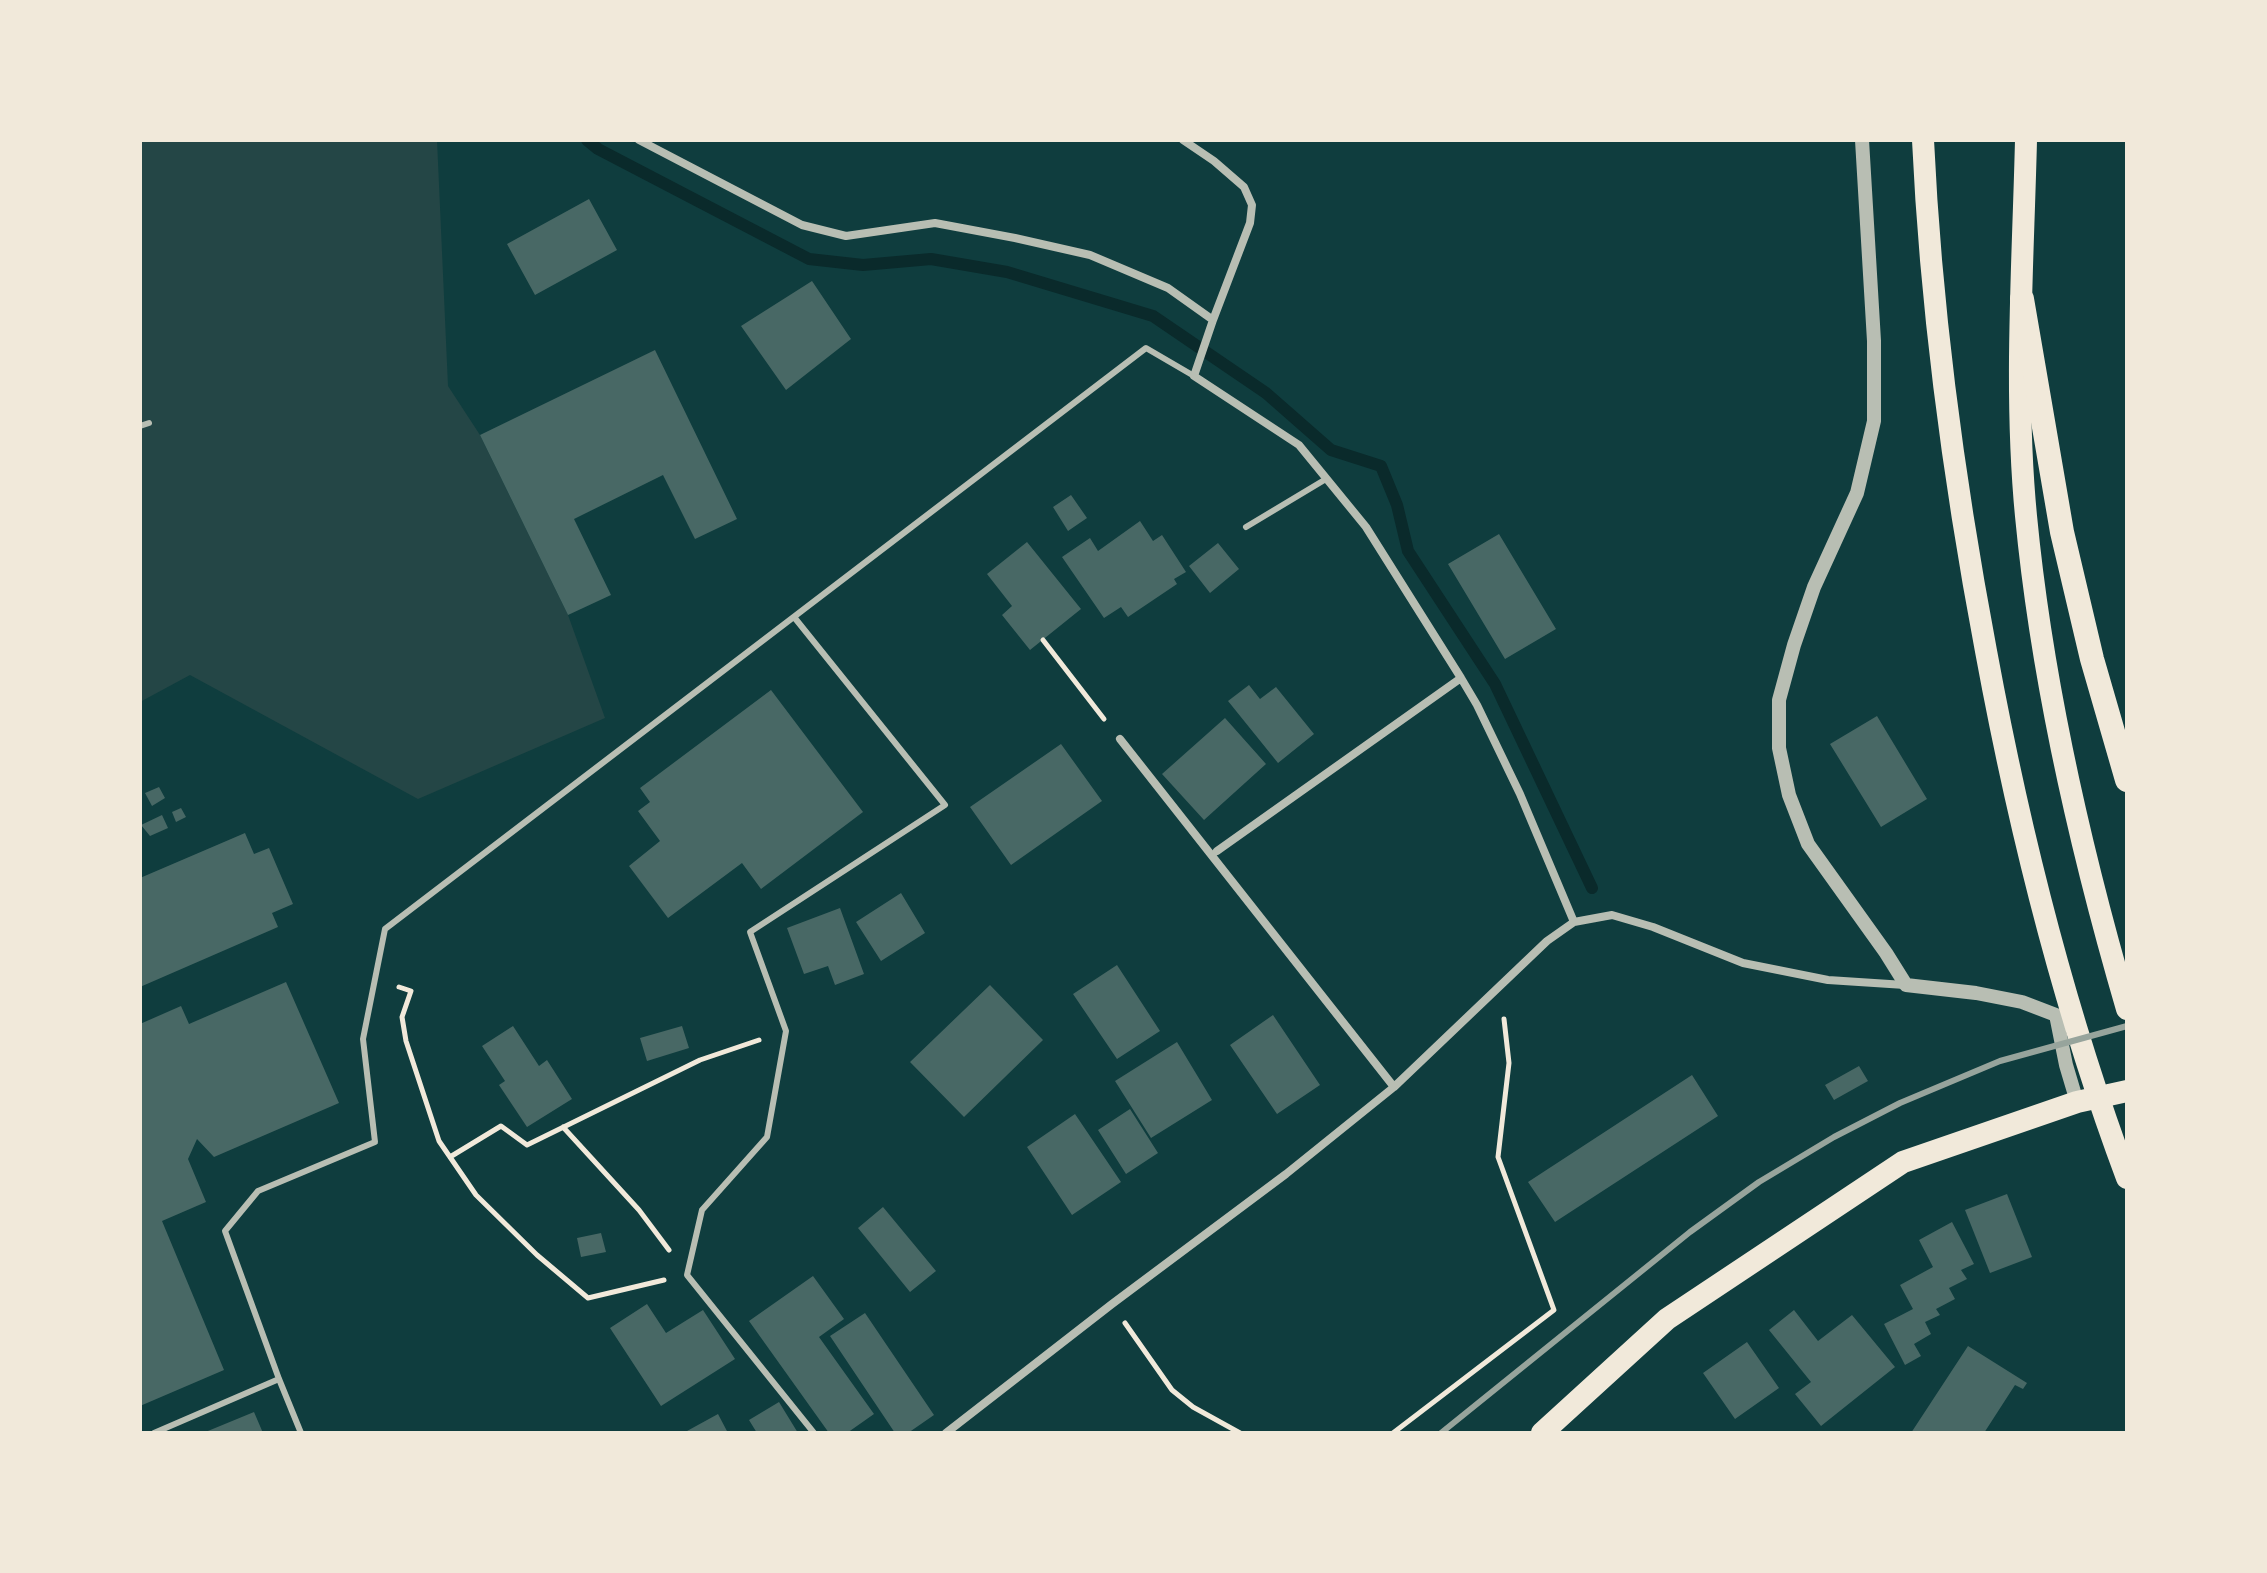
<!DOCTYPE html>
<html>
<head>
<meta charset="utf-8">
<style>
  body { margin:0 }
  #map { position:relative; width:2267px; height:1573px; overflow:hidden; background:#0f3d3e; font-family:Barlow,sans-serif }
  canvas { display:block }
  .frame { position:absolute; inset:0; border:142px solid #f1e9da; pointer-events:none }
</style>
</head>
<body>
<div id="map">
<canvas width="2267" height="1573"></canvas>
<div class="frame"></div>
</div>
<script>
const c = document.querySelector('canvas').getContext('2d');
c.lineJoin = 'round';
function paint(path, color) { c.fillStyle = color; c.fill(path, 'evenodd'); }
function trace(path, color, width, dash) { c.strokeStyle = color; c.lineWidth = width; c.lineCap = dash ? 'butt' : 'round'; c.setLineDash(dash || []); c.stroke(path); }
paint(new Path2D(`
  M 140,140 L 437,140 L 448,386 L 480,435 L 568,615 L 605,718 L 418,799 L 190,675 L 140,702 Z`), '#244646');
trace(new Path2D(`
  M 587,140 L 598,149 L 809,259 L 863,265 L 931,259 L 1007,272 L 1153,316 L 1266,393 L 1331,450 L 1381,466 L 1397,505 L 1408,551 L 1495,684 L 1592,888`), '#0a2a2b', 12);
paint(new Path2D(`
  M 589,199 L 617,250 L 535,295 L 507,244 Z
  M 812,281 L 851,339 L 786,390 L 741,326 Z
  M 655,350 L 737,519 L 695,539 L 663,475 L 574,519 L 611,595 L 568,615 L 480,435 Z
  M 1071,495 L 1087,518 L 1068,531 L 1053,507 Z
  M 1140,521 L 1153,541 L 1162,535 L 1186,572 L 1174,579 L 1177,584 L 1128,617 L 1121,607 L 1104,618 L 1062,557 L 1090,538 L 1098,551 Z
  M 1499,534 L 1556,629 L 1505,659 L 1448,564 Z
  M 1027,542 L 1081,609 L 1030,650 L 1002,615 L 1012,606 L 987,574 Z
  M 1218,543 L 1239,569 L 1210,593 L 1189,566 Z
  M 1249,685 L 1260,699 L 1276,687 L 1314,734 L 1278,763 L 1228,701 Z
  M 771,690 L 863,812 L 761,889 L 742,863 L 668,918 L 629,866 L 660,841 L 638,811 L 650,802 L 640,788 Z
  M 1877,716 L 1927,799 L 1881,827 L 1830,744 Z
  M 1225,718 L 1266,764 L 1204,820 L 1162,774 Z
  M 1061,744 L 1102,801 L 1011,865 L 970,807 Z
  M 159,787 L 165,798 L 152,806 L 145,793 Z
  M 181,808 L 186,817 L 176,822 L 172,812 Z
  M 162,815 L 168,828 L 150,836 L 141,825 Z
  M 245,833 L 254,854 L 269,848 L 293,904 L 272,913 L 278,927 L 140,987 L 140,878 Z
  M 901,893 L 925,933 L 881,961 L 856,922 Z
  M 840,908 L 864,974 L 835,985 L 828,966 L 804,974 L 787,928 Z
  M 1117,965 L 1160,1031 L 1117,1059 L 1073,994 Z
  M 286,982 L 339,1103 L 214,1157 L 197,1139 L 188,1159 L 206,1202 L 162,1221 L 224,1370 L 140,1406 L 140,1024 L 181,1006 L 189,1024 Z
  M 990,985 L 1043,1040 L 964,1117 L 910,1062 Z
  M 1273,1015 L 1320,1085 L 1277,1114 L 1230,1045 Z
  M 513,1026 L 539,1066 L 547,1060 L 572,1099 L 527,1127 L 499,1085 L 505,1081 L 482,1046 Z
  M 682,1026 L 689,1048 L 647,1061 L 640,1038 Z
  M 1177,1042 L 1212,1100 L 1151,1138 L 1115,1081 Z
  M 1859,1066 L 1868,1081 L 1834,1100 L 1825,1085 Z
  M 1692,1075 L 1718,1116 L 1555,1222 L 1528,1182 Z
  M 1130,1109 L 1158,1153 L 1126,1174 L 1098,1130 Z
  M 1075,1114 L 1121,1182 L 1072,1215 L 1027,1147 Z
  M 2007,1194 L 2032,1257 L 1990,1273 L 1965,1210 Z
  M 883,1207 L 936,1271 L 910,1292 L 858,1228 Z
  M 1952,1222 L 1974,1264 L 1961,1270 L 1967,1279 L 1949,1288 L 1955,1299 L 1936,1309 L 1940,1315 L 1925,1322 L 1931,1334 L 1914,1344 L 1921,1356 L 1905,1365 L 1884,1324 L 1913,1309 L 1900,1285 L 1933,1267 L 1919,1240 Z
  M 601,1233 L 606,1252 L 581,1257 L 577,1238 Z
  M 813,1276 L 844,1319 L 819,1337 L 874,1414 L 847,1433 L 829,1433 L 749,1321 Z
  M 647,1304 L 666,1333 L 703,1310 L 735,1359 L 661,1406 L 610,1328 Z
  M 1794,1310 L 1818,1341 L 1852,1315 L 1895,1367 L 1821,1426 L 1795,1394 L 1811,1382 L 1769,1330 Z
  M 865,1313 L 934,1415 L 908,1433 L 895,1433 L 830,1336 Z
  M 1747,1342 L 1779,1388 L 1735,1419 L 1703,1373 Z
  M 1968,1346 L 2027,1383 L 2023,1389 L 2015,1385 L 1984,1433 L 1911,1433 Z
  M 779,1402 L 798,1433 L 757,1433 L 749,1420 Z
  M 254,1412 L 263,1433 L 203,1433 Z
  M 718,1414 L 728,1433 L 689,1433 L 687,1431 Z`), '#486865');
trace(new Path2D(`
  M 1043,640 L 1104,719
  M 399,987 L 411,991 L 402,1017 L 406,1041 L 439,1141 L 476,1195 L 537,1255 L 588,1298 L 664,1280
  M 563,1127 L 639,1210 L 669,1250
  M 450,1157 L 501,1126 L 527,1145 L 700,1060 L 759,1040
  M 1125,1323 L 1172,1390 L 1193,1407 L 1240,1433
  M 1393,1433 L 1554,1310 L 1498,1157 L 1509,1063 L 1504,1019`), '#f1e9da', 5);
trace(new Path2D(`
  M 140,426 L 149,423
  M 1246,527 L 1326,479
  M 794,617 L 945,805 L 750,932 L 786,1031 L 767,1137 L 702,1210 L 687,1275 L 814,1433
  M 154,1433 L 279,1379
  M 301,1433 L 279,1379 L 225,1231 L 258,1191 L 375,1142 L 363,1039 L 385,929 L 1146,348 L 1194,376`), '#b8beb3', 6);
trace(new Path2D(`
  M 639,140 L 802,225 L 846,236 L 935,223 L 1015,238 L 1090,255 L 1168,288 L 1213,320 L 1194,376 L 1299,445 L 1366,527 L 1461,678 L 1477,705 L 1520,794 L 1574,922
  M 1183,140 L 1214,161 L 1244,187 L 1252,205 L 1250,223 L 1213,320
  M 1120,739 L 1394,1087
  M 1217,851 L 1461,678
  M 946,1433 L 1112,1304 L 1286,1174 L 1394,1087 L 1547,941 L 1574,922 L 1612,915 L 1653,927 L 1743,963 L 1828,980 L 1905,985`), '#b8beb3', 8);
trace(new Path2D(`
  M 1862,140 L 1874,341 L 1874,421 L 1857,493 L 1814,587 L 1794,645 L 1779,700 L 1779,748 L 1789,795 L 1808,844 L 1886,953 L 1906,985 L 1976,993 L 2022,1002 L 2056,1015 L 2066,1065 L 2077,1102`), '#b8beb3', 14);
trace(new Path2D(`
  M 1923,140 C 1931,312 1954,482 1986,651 C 2019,830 2063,1007 2127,1178
  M 2026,140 C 2023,265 2014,392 2026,516 C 2042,683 2080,848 2127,1009
  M 1542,1433 L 1667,1319 L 1903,1162 L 2077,1102 L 2127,1091`), '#f1e9da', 22);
trace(new Path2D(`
  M 2022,299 L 2062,532 L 2092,659 L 2127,780`), '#f1e9da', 24);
trace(new Path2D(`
  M 1441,1433 L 1690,1232 L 1759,1182 L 1834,1137 L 1900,1103 L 2000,1061 L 2127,1026`), '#97a49c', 6);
</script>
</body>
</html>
